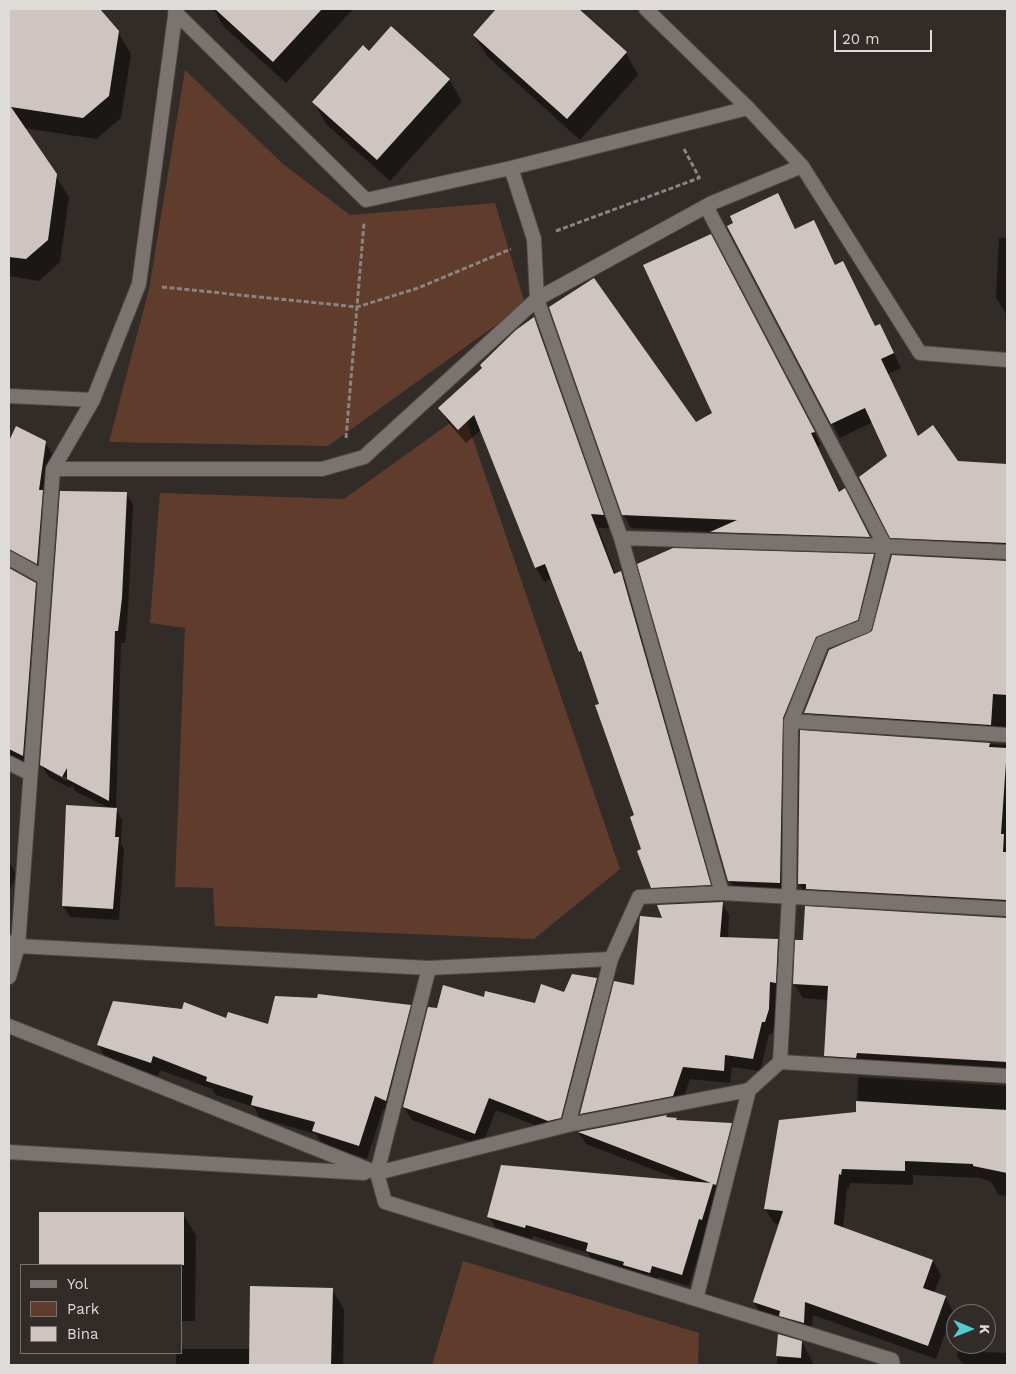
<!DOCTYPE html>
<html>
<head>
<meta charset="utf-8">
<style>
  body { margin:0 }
  #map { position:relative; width:1016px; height:1374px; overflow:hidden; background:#322c28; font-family:"Work Sans",sans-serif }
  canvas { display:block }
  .frame { position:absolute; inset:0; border:10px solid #dfdbd9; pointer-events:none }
  .legend { position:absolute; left:20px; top:1264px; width:162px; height:90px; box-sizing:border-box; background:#322c28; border:1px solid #77726f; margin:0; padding:6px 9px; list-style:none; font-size:15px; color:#dfdbd9 }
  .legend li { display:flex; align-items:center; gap:10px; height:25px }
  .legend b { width:25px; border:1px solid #77726f }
  .north { position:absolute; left:946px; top:1304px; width:50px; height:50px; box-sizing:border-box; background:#322c28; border:1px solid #77726f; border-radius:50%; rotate:91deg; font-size:14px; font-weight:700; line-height:20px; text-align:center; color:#dfdbd9 }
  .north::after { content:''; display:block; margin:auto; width:18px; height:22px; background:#52cdcd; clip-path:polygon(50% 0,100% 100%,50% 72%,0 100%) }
  .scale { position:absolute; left:834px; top:30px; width:98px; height:22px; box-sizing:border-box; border:2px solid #dfdbd9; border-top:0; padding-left:6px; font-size:15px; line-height:18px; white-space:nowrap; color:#dfdbd9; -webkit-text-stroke:4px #322c28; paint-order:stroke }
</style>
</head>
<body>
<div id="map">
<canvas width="1016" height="1374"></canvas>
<div class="frame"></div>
<ul class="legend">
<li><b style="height:6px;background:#7b736f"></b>Yol</li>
<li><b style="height:14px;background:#603c2c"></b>Park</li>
<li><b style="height:14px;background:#cec5c1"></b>Bina</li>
</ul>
<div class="north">K</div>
<div class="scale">20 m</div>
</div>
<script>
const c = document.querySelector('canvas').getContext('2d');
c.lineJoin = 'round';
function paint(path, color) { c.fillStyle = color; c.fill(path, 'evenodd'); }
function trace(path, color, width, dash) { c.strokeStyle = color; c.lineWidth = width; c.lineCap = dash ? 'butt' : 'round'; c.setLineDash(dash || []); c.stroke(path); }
paint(new Path2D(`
  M 185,70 L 283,164 L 350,215 L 495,203 L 525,304 L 328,446 L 109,442 L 149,289 Z
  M 464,413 L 620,869 L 534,939 L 215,926 L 213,888 L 175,887 L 185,628 L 150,623 L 160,493 L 344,499 Z
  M 463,1261 L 699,1333 L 698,1365 L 432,1365 Z`), '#603c2c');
paint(new Path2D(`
  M 9,9 L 98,9 L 118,32 L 131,54 L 121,118 L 96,139 L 10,126 Z
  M 214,9 L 353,9 L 286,83 L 223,26 Z
  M 498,9 L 577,9 L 626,53 L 638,75 L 580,140 L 487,56 L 474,35 Z
  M 449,79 L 462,101 L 390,181 L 326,124 L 314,102 Z
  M 9,149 L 42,154 L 69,197 L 60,262 L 39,281 L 9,276 Z
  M 778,195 L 796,230 L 814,222 L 836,266 L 850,277 L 876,327 L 887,339 L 901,368 L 888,374 L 919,437 L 957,462 L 1007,465 L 1007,557 L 900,552 L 892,537 L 889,456 L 873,422 L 840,438 L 832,423 Z
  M 999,238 L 1007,238 L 1007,316 L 996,297 Z
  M 718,249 L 821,445 L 818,447 L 840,493 L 852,503 L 876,550 L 719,545 L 711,532 L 631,528 L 624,515 L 696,424 L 714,413 Z
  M 534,319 L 542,333 L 610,528 L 598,528 L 616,575 L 621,573 L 629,586 L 718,899 L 660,901 L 652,887 L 636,816 L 601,704 L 552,578 L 544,582 L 536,568 L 481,430 L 466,443 L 448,422 L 440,408 Z
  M 16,427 L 45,442 L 52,454 L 46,499 L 44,575 L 11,563 L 9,567 L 9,444 Z
  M 126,493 L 133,505 L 128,611 L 125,643 L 121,643 L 116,809 L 122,820 L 121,844 L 124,849 L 119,920 L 70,917 L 63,906 L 67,807 L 109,808 L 75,791 L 72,785 L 70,788 L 49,777 L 41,765 ZM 47,767 L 68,778 L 67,781 L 47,770 Z
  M 873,556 L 880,568 L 864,632 L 822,649 L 789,731 L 787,895 L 736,893 L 729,880 L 639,565 Z
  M 893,556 L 1007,562 L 1007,740 L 813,727 L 805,713 L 873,632 Z
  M 9,569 L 35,584 L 42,597 L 30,768 L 9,757 Z
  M 801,732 L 1007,745 L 1007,914 L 807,898 L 799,883 Z
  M 9,862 L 17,875 L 9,891 Z
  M 722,903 L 729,915 L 728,938 L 777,940 L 784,953 L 782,995 L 776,994 L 775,1022 L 772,1034 L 769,1034 L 760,1071 L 732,1067 L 730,1083 L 690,1079 L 680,1108 L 588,1126 L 581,1114 L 664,919 Z
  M 1007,919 L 1007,1081 L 833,1070 L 825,1056 L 828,1000 L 803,998 L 794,984 Z
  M 596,980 L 604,993 L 568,1131 L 557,1134 L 496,1110 L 482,1146 L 412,1120 L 404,1107 L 437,1009 L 485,998 L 535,1004 Z
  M 410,1006 L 418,1020 L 394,1114 L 383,1109 L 367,1159 L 322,1144 L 316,1134 L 260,1118 L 254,1107 L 216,1095 L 212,1089 L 160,1070 L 158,1076 L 106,1058 L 98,1045 L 226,1020 L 269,1026 Z
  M 858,1077 L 1007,1086 L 1007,1196 L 999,1195 L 991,1182 L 981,1178 L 913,1175 L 913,1185 L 850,1183 L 849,1189 L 847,1188 L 843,1228 L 933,1261 L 941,1275 L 934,1293 L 945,1297 L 953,1311 L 936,1359 L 813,1315 L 811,1337 L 762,1316 L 754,1302 L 780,1224 L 774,1223 L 765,1209 L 857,1113 Z
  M 666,1116 L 677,1121 L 731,1124 L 738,1136 L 709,1231 L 706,1230 L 689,1286 L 659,1277 L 657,1284 L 594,1263 L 588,1253 L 533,1236 L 532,1240 L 496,1228 L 489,1217 L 683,1181 L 586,1144 L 579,1133 Z
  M 41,1213 L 183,1214 L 196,1235 L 195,1321 L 181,1321 L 181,1265 L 40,1265 Z
  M 332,1289 L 344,1310 L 343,1365 L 176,1365 L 176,1353 L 181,1353 L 181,1349 L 250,1349 Z
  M 779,1335 L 802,1342 L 814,1365 L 777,1365 Z
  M 958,1351 L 1007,1353 L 1007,1365 L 963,1365 L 957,1356 Z`), '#0007');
paint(new Path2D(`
  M 9,9 L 100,9 L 119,31 L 109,96 L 83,118 L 11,107 L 57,174 L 48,240 L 26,259 L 9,257 Z
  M 215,9 L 322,9 L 273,62 Z
  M 496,9 L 579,9 L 627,52 L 567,119 L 473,35 Z
  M 391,26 L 450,79 L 377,160 L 312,102 L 363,45 L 369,51 Z
  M 778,193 L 795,229 L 814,220 L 835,265 L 843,261 L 875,326 L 880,324 L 894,353 L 881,359 L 918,436 L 933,425 L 958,461 L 1007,464 L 1007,543 L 890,538 L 859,477 L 887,456 L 865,408 L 831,424 L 727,226 L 733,223 L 730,216 Z
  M 711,234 L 815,432 L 811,433 L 839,492 L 845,488 L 870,537 L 710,532 L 737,520 L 622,515 L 549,307 L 594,278 L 696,422 L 712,413 L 643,265 Z
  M 534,317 L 604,515 L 591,514 L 614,574 L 621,571 L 711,885 L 651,888 L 637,851 L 641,849 L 630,817 L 634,815 L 595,705 L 599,704 L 581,651 L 579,652 L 545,564 L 535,568 L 474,415 L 458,430 L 438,408 L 482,368 L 480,365 L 516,330 Z
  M 16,426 L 46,441 L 39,490 L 43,490 L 37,564 L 9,549 L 9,441 Z
  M 60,491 L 127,492 L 122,598 L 118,631 L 115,631 L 109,801 L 67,779 L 67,768 L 62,777 L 40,765 Z
  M 673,548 L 874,554 L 858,620 L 816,637 L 783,718 L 780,883 L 728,881 L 637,564 Z
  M 892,555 L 1007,561 L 1007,695 L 993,694 L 991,725 L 804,713 L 829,650 L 872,631 Z
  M 9,568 L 36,583 L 23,756 L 9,749 Z
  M 800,730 L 990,743 L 989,747 L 1007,748 L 1001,834 L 1004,834 L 1003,852 L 1007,852 L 1007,900 L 806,889 L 806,884 L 798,884 Z
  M 66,805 L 117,808 L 115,837 L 119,837 L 113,909 L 62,906 Z
  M 723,902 L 720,937 L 778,939 L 776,983 L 770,982 L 769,1009 L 765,1022 L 762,1022 L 753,1059 L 725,1055 L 724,1071 L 683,1067 L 673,1096 L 580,1114 L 614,981 L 634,985 L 640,916 L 662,918 L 657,905 Z
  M 805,906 L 1007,918 L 1007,1062 L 857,1053 L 856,1058 L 824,1056 L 828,986 L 793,984 L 795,940 L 803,940 Z
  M 572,974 L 597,978 L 561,1118 L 548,1121 L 489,1098 L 475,1134 L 403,1107 L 428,1007 L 437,1008 L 443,985 L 484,997 L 485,991 L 535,1003 L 541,984 L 564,992 Z
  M 318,994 L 411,1005 L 386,1101 L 375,1096 L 359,1146 L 312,1131 L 315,1122 L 251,1105 L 253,1096 L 206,1081 L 207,1077 L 153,1056 L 151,1063 L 97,1045 L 113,1001 L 182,1009 L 184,1002 L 226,1018 L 228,1012 L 268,1024 L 275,996 L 317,998 Z
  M 856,1101 L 1007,1110 L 1007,1173 L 973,1166 L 973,1164 L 905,1161 L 905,1171 L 842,1169 L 841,1175 L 839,1174 L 834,1224 L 933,1260 L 923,1288 L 946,1296 L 928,1346 L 805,1302 L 804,1323 L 779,1316 L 780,1311 L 753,1302 L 783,1211 L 764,1209 L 779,1120 L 856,1112 Z
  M 667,1115 L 666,1117 L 677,1118 L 676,1120 L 732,1123 L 716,1185 L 713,1184 L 702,1220 L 699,1219 L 682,1275 L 652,1266 L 650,1273 L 623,1265 L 624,1262 L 586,1251 L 588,1243 L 526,1225 L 525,1228 L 487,1217 L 501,1165 L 711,1183 L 578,1132 Z
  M 39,1212 L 184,1212 L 184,1265 L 39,1265 Z
  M 250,1286 L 333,1288 L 331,1365 L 249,1365 Z
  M 778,1334 L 802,1341 L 801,1358 L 776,1356 Z`), '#cec5c1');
const minor = new Path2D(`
  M 646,9 L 748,108 L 802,166 L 920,353 L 1007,360
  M 175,12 L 366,200 L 511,168 L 748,108
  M 511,168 L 534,239 L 537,299 L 621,538 L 722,893 L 1007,909
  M 706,206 L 885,546 L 865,626 L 822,643 L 791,721 L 789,898 L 780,1062 L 749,1090 L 696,1299 L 892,1360 L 893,1365
  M 9,396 L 93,400
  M 53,469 L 322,469 L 364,457 L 537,299 L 712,203 L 802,166
  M 621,538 L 885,546 L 1007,552
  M 9,558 L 45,578
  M 791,721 L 1007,735
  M 9,763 L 29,773
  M 9,942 L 18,946 L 53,469 L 93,400 L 139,284 L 176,9
  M 429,968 L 377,1173 L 568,1125 L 611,959
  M 9,977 L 18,946 L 429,968 L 611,959 L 639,897 L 722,893
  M 9,1026 L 377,1173
  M 780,1062 L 1007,1076
  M 568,1125 L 749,1090
  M 9,1152 L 364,1173
  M 377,1173 L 385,1202 L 696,1299`);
trace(minor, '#4d4845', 16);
trace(new Path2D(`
  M 684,149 L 700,179
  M 556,231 L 699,178
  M 162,287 L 357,307 L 418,288 L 511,249
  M 346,438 L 364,223`), '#898481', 3, [5, 2.5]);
trace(minor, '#7b736f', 14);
</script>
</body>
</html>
